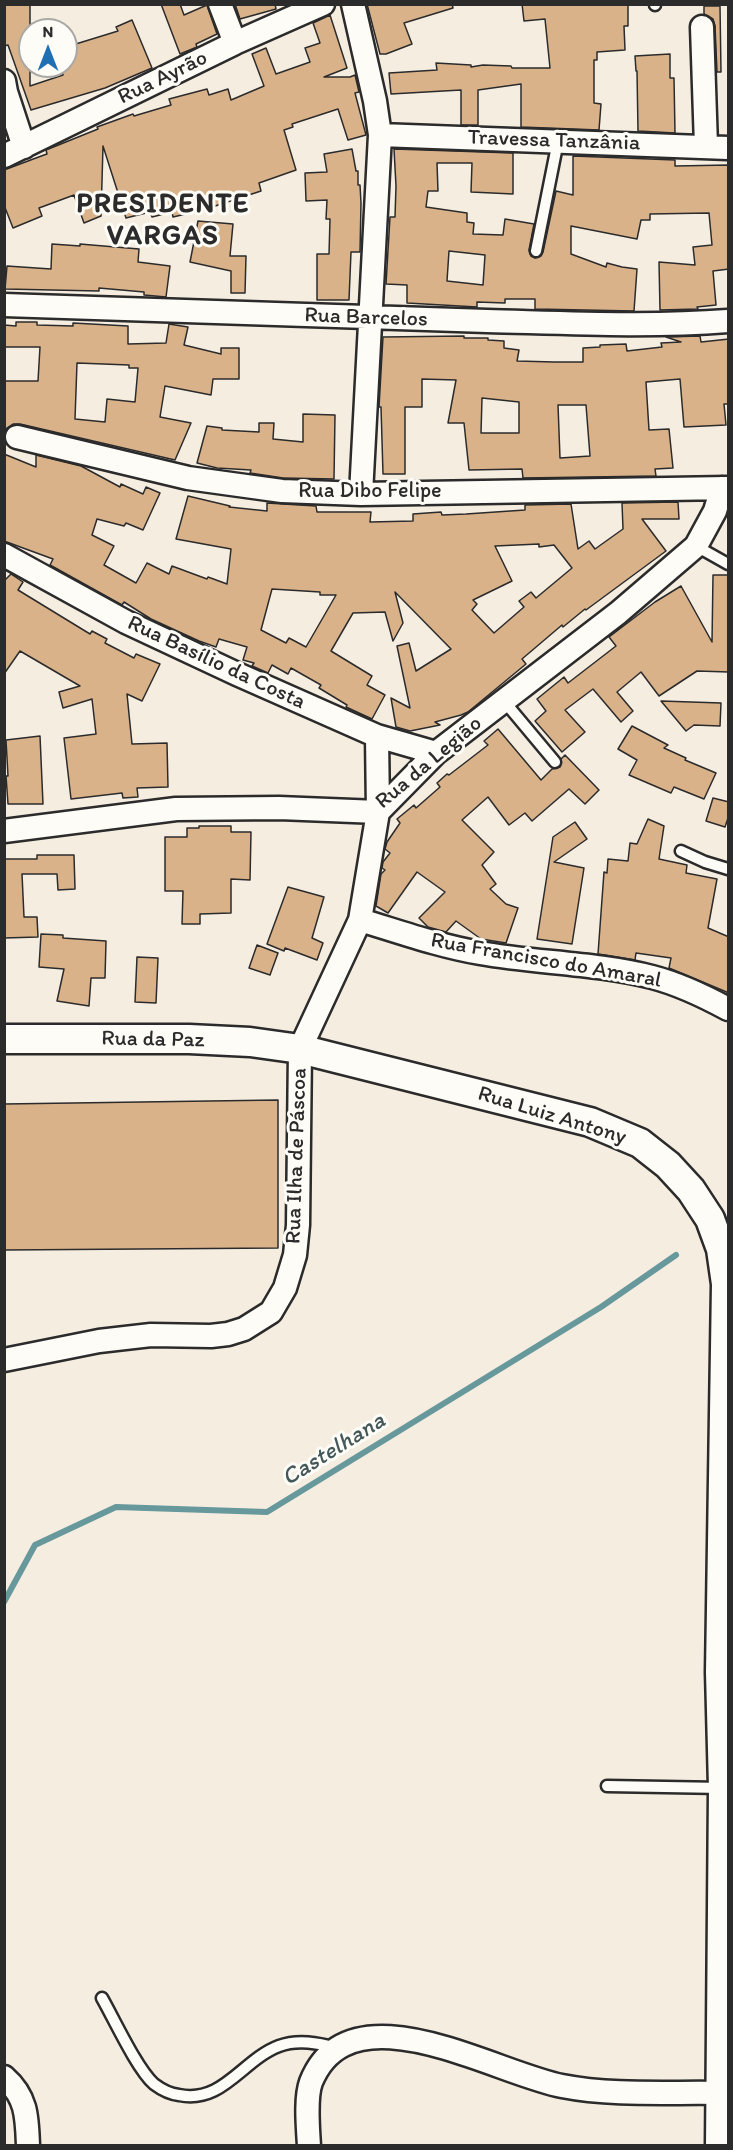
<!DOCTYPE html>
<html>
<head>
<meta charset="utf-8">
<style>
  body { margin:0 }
  #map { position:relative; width:733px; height:2150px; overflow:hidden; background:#f6ede1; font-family:Itim,sans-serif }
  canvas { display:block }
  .frame { position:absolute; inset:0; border:6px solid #2b2b2b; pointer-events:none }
  .north { position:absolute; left:18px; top:18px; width:60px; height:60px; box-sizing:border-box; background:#fdfcf7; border:2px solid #a9a8a5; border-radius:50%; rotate:0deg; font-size:16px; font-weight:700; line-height:24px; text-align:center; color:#2b2b2b }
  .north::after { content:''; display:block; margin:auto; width:21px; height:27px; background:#1f6fb2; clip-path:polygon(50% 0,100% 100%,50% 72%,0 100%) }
</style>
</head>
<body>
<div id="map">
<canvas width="733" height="2150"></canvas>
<div class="frame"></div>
<div class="north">N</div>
</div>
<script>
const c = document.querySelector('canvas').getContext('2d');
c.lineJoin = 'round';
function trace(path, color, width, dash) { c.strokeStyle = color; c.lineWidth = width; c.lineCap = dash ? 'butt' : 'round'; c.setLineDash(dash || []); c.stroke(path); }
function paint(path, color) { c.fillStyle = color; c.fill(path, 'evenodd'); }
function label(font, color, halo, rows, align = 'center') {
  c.font = font + ' Itim,sans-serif'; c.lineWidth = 6; c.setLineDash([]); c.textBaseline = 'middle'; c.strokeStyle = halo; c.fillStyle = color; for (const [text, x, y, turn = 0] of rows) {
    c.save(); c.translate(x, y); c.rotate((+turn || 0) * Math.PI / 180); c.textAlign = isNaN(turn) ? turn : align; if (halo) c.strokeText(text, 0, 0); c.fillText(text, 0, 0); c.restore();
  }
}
trace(new Path2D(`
  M 4,1602 L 35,1545 L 116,1507 L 267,1512 L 601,1307 L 676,1255`), '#67989c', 6);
const building = new Path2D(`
  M 4,4 L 30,4 L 30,86 L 63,75 L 61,66 L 66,66 L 66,47 L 118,31 L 116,27 L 132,20 L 152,68 L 105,88 L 31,110 L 8,45 L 4,46 Z
  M 161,4 L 180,4 L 184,15 L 207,5 L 217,34 L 196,44 L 197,47 L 180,54 Z
  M 235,4 L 275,4 L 276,9 L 240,19 Z
  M 367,4 L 452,4 L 453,8 L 404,23 L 412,44 L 386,54 L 380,54 Z
  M 522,4 L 628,4 L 628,26 L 624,26 L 625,50 L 597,52 L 597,60 L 594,60 L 594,103 L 601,104 L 599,130 L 521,127 L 521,84 L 478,90 L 478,125 L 461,125 L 461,90 L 391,94 L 389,73 L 437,70 L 436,63 L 471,65 L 471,67 L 483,65 L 511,66 L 512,68 L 550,68 L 545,19 L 524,21 Z
  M 704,6 L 720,6 L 721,72 L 717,72 L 715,26 L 713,19 L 704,14 Z
  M 330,15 L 347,68 L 324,77 L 350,77 L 355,75 L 359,92 L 355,93 L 366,135 L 348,140 L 338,109 L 292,124 L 293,127 L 284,130 L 296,170 L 259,183 L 261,191 L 203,210 L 173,217 L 172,212 L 152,217 L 150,212 L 126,218 L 103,146 L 101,216 L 84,223 L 74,195 L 39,208 L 42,216 L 13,228 L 4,205 L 4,170 L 44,155 L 47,154 L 46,150 L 98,129 L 97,127 L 133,114 L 134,116 L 171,105 L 169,99 L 207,89 L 209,95 L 228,89 L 231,100 L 264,86 L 252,54 L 266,48 L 276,74 L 310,62 L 305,48 L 320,43 L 313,23 Z
  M 670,54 L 670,78 L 674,78 L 675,133 L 638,131 L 637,71 L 636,71 L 635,56 Z
  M 352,149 L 356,171 L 358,171 L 358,185 L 360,185 L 361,203 L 360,252 L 351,252 L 349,300 L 317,300 L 317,254 L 329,254 L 330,219 L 326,219 L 327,200 L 306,201 L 305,173 L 327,172 L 324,154 Z
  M 394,149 L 513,153 L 513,194 L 471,192 L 472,163 L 437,163 L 438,191 L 428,191 L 426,207 L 467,213 L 467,222 L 474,223 L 473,234 L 503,235 L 505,219 L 534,224 L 529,250 L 531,256 L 535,258 L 541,256 L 543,252 L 556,191 L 573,195 L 573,156 L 675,160 L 675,166 L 729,165 L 729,269 L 713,271 L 716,305 L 697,307 L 698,309 L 660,310 L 659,262 L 695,265 L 693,247 L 712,245 L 709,213 L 650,214 L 650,220 L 641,220 L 637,239 L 571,226 L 571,254 L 606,267 L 607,263 L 622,267 L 637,269 L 634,311 L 535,309 L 535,299 L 505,299 L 505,303 L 477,302 L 477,307 L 407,303 L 407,285 L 386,284 L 390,217 L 395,217 L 396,186 ZM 449,251 L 485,255 L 483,285 L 447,281 Z
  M 198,221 L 233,224 L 230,256 L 246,256 L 245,293 L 231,293 L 231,271 L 190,262 Z
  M 52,244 L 80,246 L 80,244 L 139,249 L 138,262 L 170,266 L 166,297 L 144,295 L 144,292 L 99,288 L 99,291 L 5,289 L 7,266 L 51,269 Z
  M 16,322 L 37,322 L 37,325 L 73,326 L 73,323 L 128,326 L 128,344 L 166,343 L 169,324 L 188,327 L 184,345 L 221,354 L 221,348 L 239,348 L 239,379 L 213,379 L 211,395 L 165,386 L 160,417 L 191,423 L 175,460 L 20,424 L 13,424 L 4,430 L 4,381 L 38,381 L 40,347 L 4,347 L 4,325 L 16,326 ZM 77,363 L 129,365 L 129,368 L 138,368 L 135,402 L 107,399 L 105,422 L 75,419 Z
  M 464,336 L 464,338 L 488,338 L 488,340 L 504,341 L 504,348 L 519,350 L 517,361 L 554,362 L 583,362 L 583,348 L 600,347 L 600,345 L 626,344 L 627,351 L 662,347 L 661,343 L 681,342 L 666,337 L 700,336 L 701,342 L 729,339 L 729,404 L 724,404 L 726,425 L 684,427 L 680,379 L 646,382 L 649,430 L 669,429 L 673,468 L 655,469 L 656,476 L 523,478 L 522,469 L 469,470 L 464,423 L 448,423 L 456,380 L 422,379 L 422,407 L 405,407 L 405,474 L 383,474 L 381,407 L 379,407 L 383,337 ZM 482,398 L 519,402 L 519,433 L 481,433 ZM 558,405 L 586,405 L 590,456 L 560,458 Z
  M 303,414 L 335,415 L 334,479 L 283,478 L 250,473 L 251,470 L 217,468 L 197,463 L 207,426 L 222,428 L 222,430 L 259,432 L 259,423 L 274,423 L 273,439 L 303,442 Z
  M 4,454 L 36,467 L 36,455 L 81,466 L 120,487 L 121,484 L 143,494 L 146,487 L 160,493 L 143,530 L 126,523 L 124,526 L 97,519 L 92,535 L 114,546 L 104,565 L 136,583 L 147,563 L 169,574 L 172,566 L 207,579 L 208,577 L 227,584 L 231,549 L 176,539 L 188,496 L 230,506 L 229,507 L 267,511 L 267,503 L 316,506 L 317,512 L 371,512 L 370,522 L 413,521 L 413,514 L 441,512 L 442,515 L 466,514 L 525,510 L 525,505 L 571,504 L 578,549 L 589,541 L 595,549 L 623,529 L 622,503 L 678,502 L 679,519 L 642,519 L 666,551 L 586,610 L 585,609 L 563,627 L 562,625 L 522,659 L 526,664 L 468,712 L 461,715 L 435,722 L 440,725 L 410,731 L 396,727 L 391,698 L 410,708 L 397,646 L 409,643 L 416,671 L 451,649 L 395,592 L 403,623 L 393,641 L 385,612 L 353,613 L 331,651 L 372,676 L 367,685 L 385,695 L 372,719 L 346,707 L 347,705 L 319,688 L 321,685 L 291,668 L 288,674 L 272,665 L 268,673 L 252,666 L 254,663 L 243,660 L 247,647 L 219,639 L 216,647 L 199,641 L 151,619 L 124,602 L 122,605 L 50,565 L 53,559 L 4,541 ZM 539,544 L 539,547 L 554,545 L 572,568 L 536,598 L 531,592 L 519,601 L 524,607 L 494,633 L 472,610 L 477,604 L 473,600 L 512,581 L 495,546 ZM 272,589 L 320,592 L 320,595 L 336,595 L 306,647 L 289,638 L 286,643 L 261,630 Z
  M 11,574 L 23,582 L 18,590 L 90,634 L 92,631 L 107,639 L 105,643 L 134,658 L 136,654 L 160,664 L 142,701 L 127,694 L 132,744 L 167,743 L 168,787 L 137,788 L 138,797 L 123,798 L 122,793 L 71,799 L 64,738 L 96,734 L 92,699 L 63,708 L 59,692 L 80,686 L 20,651 L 4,674 L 4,581 Z
  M 713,575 L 729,575 L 729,672 L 697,671 L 659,696 L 641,672 L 617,692 L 633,711 L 621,722 L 593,689 L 565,710 L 585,732 L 562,752 L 535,721 L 546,711 L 537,699 L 564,677 L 568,683 L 616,646 L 609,637 L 655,602 L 681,586 L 712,642 Z
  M 661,701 L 721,703 L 720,726 L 694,725 L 686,731 Z
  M 632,726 L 668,745 L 664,748 L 686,758 L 685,760 L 716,773 L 704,799 L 674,787 L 671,793 L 629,775 L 637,760 L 618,749 Z
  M 498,729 L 541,780 L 552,769 L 560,767 L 561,759 L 565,755 L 599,790 L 585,804 L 569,789 L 532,821 L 525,813 L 509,825 L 488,797 L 462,820 L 494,852 L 482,865 L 496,884 L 490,889 L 506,904 L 518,908 L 506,943 L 481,939 L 456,921 L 446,932 L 428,927 L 419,918 L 445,892 L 417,872 L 388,913 L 376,906 L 381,874 L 385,870 L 382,868 L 383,862 L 390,853 L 385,849 L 387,842 L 400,823 L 397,819 L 414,805 L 416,808 L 440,787 L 437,783 L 447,774 L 449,775 L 488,745 L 484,741 Z
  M 40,736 L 43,804 L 8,804 L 6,776 L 8,776 L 6,740 Z
  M 713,798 L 729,802 L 729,815 L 725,827 L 706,821 Z
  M 648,819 L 664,826 L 659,859 L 687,865 L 686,873 L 717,879 L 708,928 L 729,937 L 729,993 L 669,968 L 671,958 L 636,953 L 635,960 L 598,954 L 604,872 L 607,873 L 608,859 L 628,861 L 630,843 L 637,844 Z
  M 575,822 L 587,839 L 554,862 L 584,868 L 572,944 L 537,939 L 553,837 Z
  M 199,826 L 231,826 L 231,832 L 251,832 L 250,880 L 231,879 L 231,913 L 200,914 L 200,924 L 182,924 L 183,891 L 165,891 L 165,837 L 187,837 L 187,828 L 199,828 Z
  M 37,855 L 74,855 L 75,889 L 58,890 L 57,874 L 22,874 L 24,917 L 37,917 L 38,937 L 4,938 L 4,859 L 37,859 Z
  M 288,887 L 324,897 L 312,938 L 323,943 L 317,960 L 285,948 L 284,951 L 267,944 Z
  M 41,934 L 63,935 L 63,938 L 106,941 L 105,978 L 91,978 L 89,1006 L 57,1001 L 64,969 L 39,967 Z
  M 257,945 L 278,953 L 270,975 L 249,968 Z
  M 137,957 L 158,958 L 156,1003 L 135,1002 Z
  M 278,1100 L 278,1248 L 4,1250 L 4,1104 Z`);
paint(building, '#d9b28a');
trace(building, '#2b2b2b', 1.5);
const service = new Path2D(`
  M 655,4 L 655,5
  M 536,251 L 558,141
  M 696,546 L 728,564
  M 504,701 L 555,762
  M 681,851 L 705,862 L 728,869
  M 607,1786 L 723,1788
  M 102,1998 C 114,2019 137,2069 154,2084 C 162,2090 170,2094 179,2095 C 223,2104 242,2060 279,2046 C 298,2039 318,2043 337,2048`);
const minor = new Path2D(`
  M 220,4 L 235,43
  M 353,4 L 375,101 L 380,135 L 361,494
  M 702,27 L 706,146
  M 4,81 L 6,92 L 24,147
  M 380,135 L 728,148
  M 4,156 L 235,43 L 323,4
  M 4,305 C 165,309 326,317 487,321 C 568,323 648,327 728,321
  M 17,437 L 188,478 L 282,491 L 361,494 L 728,488
  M 4,555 L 126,622 L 237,674 L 377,736 L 436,753
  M 4,831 L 176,809 L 279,808 L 378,812 L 436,753 L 618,613 L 696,546 L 715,511 L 722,488
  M 360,920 C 400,932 439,946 480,953 C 537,963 596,963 652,977 C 679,984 704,996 728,1009
  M 4,1360 L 99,1341 L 151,1335 L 211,1336 L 228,1334 L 244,1329 L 271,1312 L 285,1288 L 295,1255 L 298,1225 L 300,1049 L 360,920 L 378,812 L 377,736
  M 4,2077 C 27,2097 27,2117 28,2146
  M 309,2146 C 308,2128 305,2098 311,2082 C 350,1985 494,2073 562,2086 C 613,2096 669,2092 721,2093`);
const tertiary = new Path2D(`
  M 4,1039 L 189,1039 L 250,1042 L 300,1049 L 590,1122 L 640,1143 L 668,1165 L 691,1190 L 710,1219 L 721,1249 L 726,1284 L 720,1672 L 723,1788 L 720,2146`);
trace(service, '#2b2b2b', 15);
trace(minor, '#2b2b2b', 27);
trace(tertiary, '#2b2b2b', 33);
trace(service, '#fdfcf7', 10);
trace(minor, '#fdfcf7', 22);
trace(tertiary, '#fdfcf7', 28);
label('22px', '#2b2b2b', '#fdfcf7', [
  ["Rua Ayrão",163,78,-26],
  ["Travessa Tanzânia",554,141,2],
  ["Rua Barcelos",366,318,2],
  ["Rua Dibo Felipe",370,491],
  ["Rua Basílio da Costa",216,663,25],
  ["Rua da Legião",429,763,-40],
  ["Rua Francisco do Amaral",546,961,10],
  ["Rua da Paz",153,1040,1],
  ["Rua Luiz Antony",552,1116,17],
  ["Rua Ilha de Páscoa",297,1156,-88]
]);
label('italic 24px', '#44585a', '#fdfcf7', [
  ["Castelhana",334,1450,-32]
]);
c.letterSpacing = '1.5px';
label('bold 28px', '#2b2b2b', '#fdfcf7', [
  ["PRESIDENTE",163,205],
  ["VARGAS",163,237]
]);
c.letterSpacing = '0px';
</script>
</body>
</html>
